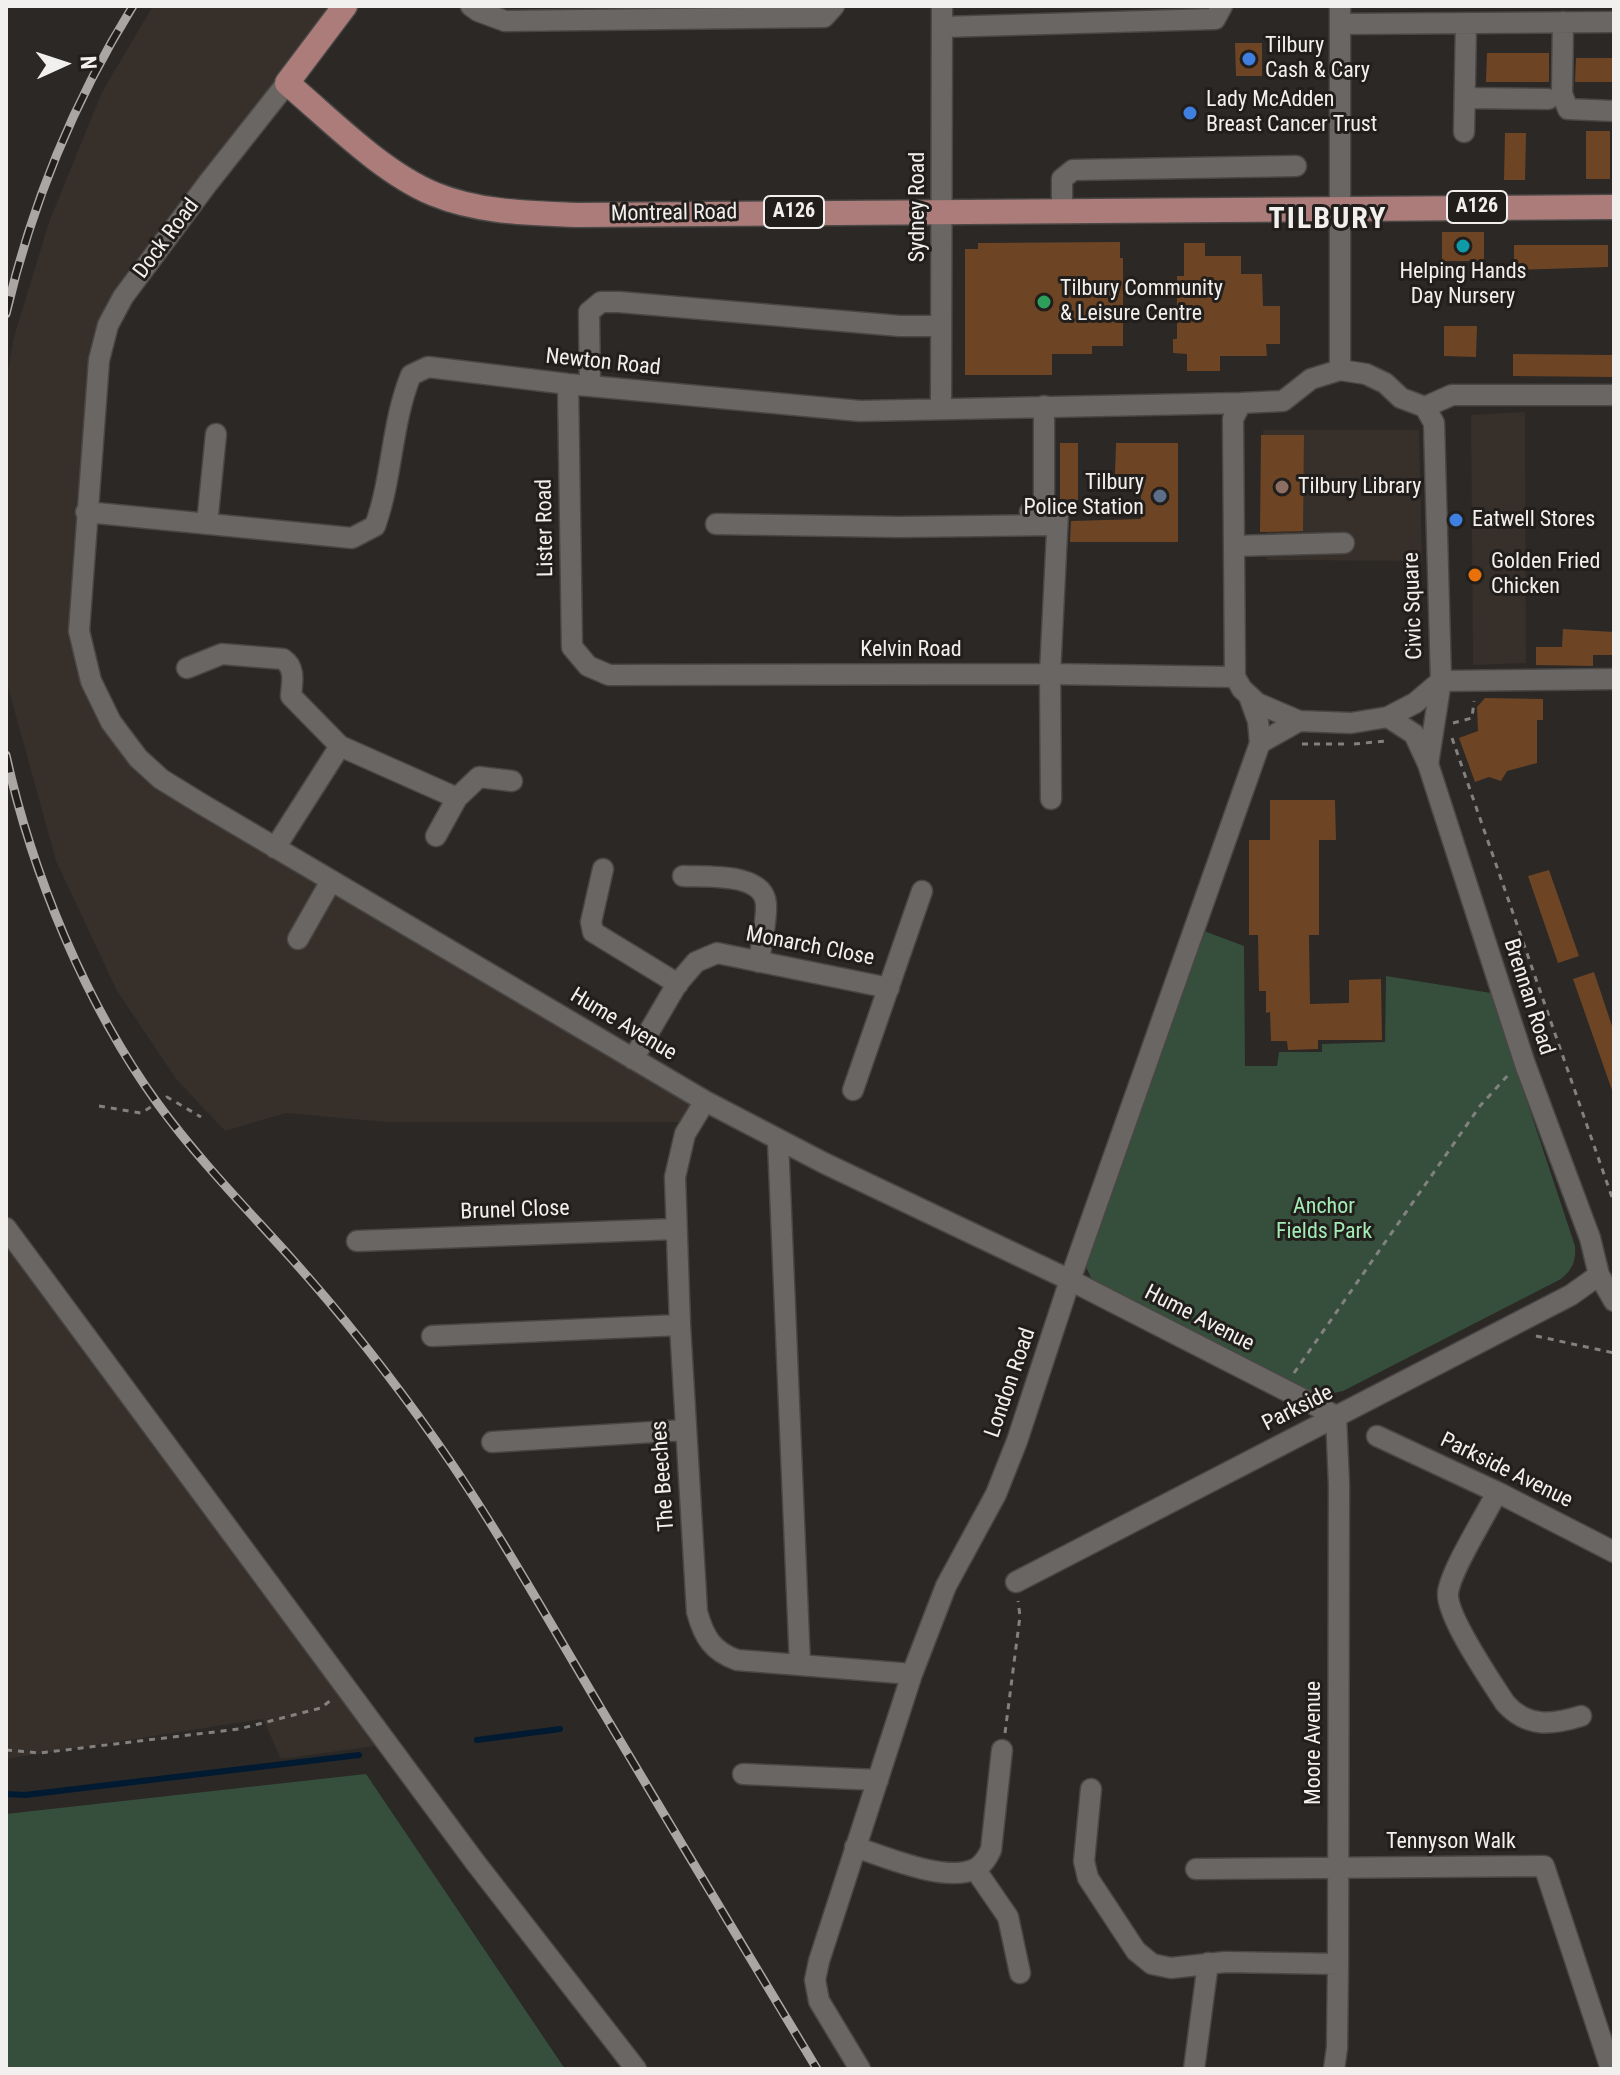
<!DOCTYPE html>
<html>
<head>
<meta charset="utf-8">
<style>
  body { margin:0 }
  #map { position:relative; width:1620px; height:2075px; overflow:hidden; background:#2b2826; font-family:"Roboto Condensed",sans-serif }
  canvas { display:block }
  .frame { position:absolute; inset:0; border:8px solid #f2f0ee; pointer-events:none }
  .north { position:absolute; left:24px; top:24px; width:80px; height:80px; -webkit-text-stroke:6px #211e1c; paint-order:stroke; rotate:87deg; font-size:22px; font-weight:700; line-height:32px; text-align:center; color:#f2f0ee }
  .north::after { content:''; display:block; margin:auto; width:28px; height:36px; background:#f2f0ee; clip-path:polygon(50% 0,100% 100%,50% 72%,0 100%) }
</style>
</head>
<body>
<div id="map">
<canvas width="1620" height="2075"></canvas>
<div class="frame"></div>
<div class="north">N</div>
</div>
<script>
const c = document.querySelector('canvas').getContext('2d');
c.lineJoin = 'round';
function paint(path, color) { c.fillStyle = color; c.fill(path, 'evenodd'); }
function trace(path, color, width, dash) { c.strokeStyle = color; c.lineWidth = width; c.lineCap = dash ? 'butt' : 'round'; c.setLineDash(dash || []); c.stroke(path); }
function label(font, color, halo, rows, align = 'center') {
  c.font = font + ' "Roboto Condensed",sans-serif'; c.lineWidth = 6; c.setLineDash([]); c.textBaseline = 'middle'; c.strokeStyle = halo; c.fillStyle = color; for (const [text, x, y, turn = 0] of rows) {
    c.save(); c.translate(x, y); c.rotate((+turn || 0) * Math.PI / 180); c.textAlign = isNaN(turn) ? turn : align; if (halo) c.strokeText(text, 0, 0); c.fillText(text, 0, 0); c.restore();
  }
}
paint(new Path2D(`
  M 153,6 L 342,6 L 106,324 L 77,630 L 136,760 L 704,1101 L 691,1122 L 385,1122 L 286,1113 L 225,1131 L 176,1079 L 117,991 L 56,861 L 6,680 L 6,384 L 13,340 L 49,222 L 102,92 Z
  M 1525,412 L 1526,663 L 1473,665 L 1471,415 Z
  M 1263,430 L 1419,430 L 1422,561 L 1267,560 Z
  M 6,1216 L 160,1426 L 397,1743 L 281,1759 L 263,1719 L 6,1759 Z`), '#372f29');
paint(new Path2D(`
  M 1204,931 L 1244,946 L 1245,1066 L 1277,1066 L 1279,1052 L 1322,1052 L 1322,1044 L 1385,1042 L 1386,976 L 1491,993 L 1575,1246 C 1576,1261 1573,1269 1561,1279 L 1343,1391 L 1324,1395 L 1312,1393 L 1093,1282 L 1086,1267 L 1090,1250 Z
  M 366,1774 L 565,2069 L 6,2069 L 6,1814 Z`), '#354f3c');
trace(new Path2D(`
  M 477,1740 L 560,1729
  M 6,1794 L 25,1795 L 359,1755`), '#001a32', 6);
paint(new Path2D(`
  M 1235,43 L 1262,43 L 1262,76 L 1236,76 Z
  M 1487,53 L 1549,53 L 1549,82 L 1486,82 Z
  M 1576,58 L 1614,58 L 1614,82 L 1575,82 Z
  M 1586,131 L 1610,131 L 1610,179 L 1586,179 Z
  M 1505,133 L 1526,133 L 1525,180 L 1504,180 Z
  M 1442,232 L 1484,232 L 1484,261 L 1442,261 Z
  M 1120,242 L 1120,258 L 1123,258 L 1123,346 L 1092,346 L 1092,354 L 1052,354 L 1052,375 L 965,375 L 965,249 L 978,249 L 978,243 Z
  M 1184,243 L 1205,243 L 1205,256 L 1241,256 L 1241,274 L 1262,274 L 1263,306 L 1280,306 L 1280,344 L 1266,344 L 1267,356 L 1220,356 L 1220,371 L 1187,371 L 1187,354 L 1173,353 L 1173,339 L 1177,339 L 1177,276 L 1184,276 Z
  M 1514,245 L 1608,245 L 1608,267 L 1514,270 Z
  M 1444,326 L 1477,326 L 1476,357 L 1444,356 Z
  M 1513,354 L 1614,355 L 1614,377 L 1513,376 Z
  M 1261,435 L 1304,435 L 1303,531 L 1260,532 Z
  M 1060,443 L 1078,443 L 1078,500 L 1060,499 Z
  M 1116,443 L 1178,443 L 1178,542 L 1070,542 L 1071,521 L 1141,519 L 1141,474 L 1115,474 Z
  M 1563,629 L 1614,632 L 1614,655 L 1593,655 L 1593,666 L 1536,665 L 1536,647 L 1562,647 Z
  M 1485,698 L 1543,699 L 1543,720 L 1537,720 L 1537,763 L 1507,771 L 1501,781 L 1489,777 L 1475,782 L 1459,738 L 1478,731 L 1477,707 Z
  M 1270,800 L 1335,800 L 1336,840 L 1319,840 L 1319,935 L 1309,935 L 1310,1004 L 1349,1003 L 1349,980 L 1381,979 L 1382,1040 L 1318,1040 L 1318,1049 L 1288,1050 L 1287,1041 L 1271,1041 L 1270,1012 L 1266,1013 L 1266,991 L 1259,991 L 1258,935 L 1249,935 L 1249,840 L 1270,840 Z
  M 1549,870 L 1579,956 L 1558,963 L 1528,876 Z
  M 1594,972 L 1614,1032 L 1613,1093 L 1573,979 Z`), '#6e4524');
const minor = new Path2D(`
  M 471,6 L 478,11 L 505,21 L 824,17 L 834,6
  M 1563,22 L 1562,94 L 1568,109 L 1614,111
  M 1340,24 L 1614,22
  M 942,27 L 1215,19 L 1222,6
  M 287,83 L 208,183 L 123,297 L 108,325 L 99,360 L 79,631 L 91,681 L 111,722 L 138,758 L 161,779 L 200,803 L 705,1101 L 824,1163 L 1070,1280 L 1336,1416
  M 1465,98 L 1548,99
  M 1464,132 L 1466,23
  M 1062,210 L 1062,179 L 1073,170 L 1296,166
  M 1340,370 L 1340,6
  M 568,384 L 572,647 L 588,666 L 609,675 L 1050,674 L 1235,677
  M 590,386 L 589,312 L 601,302 L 619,302 L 900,326 L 941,326
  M 1425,407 L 1452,395 L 1614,395
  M 941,408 L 942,6
  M 86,512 L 352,538 L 375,526 C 393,476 391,424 411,375 L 428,367 L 568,384 L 860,411 L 1241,403
  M 1030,512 L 1040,508 L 1044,503 L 1044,406
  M 207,524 L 216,434
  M 716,524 L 899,527 L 1057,525
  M 1234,546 L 1344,543
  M 187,668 L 222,654 L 283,659 C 296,668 292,682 291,696 L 340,746 L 275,848
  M 1441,681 L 1614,679
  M 1249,696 L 1258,721 L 1260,743
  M 1388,717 L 1414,734 L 1428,764 L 1525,1064 L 1590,1238 L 1599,1275 L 1614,1301
  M 340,746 L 457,798 L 479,777 L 512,781
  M 1428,764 L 1441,681 L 1434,423 L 1425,407 L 1401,398 L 1385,383 L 1366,374 L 1340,370 L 1311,379 L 1283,401 L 1241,403 L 1233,419 L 1235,677 L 1242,689 L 1257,703 L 1299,721 L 1351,723 L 1388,717 L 1415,703 L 1441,681
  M 1051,799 L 1050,674 L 1058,512
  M 436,836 L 457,798
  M 603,869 L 591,922 L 593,932 L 678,984
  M 683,876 C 705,877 764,872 766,904 C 767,922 761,944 759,962
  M 298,939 L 331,881
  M 633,1059 L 677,984 L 696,962 L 717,953 L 889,988
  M 853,1090 L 922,891
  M 705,1101 L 685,1134 L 675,1177 L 680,1325 L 697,1612 C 704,1637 712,1651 737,1660 L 912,1674
  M 778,1141 L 800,1665
  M 6,1228 L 475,1862 L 636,2069
  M 357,1241 L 675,1229
  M 432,1336 L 680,1325
  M 1377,1436 L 1497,1492 L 1614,1552
  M 492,1442 L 685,1430
  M 1497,1492 C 1486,1515 1450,1571 1448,1593 C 1446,1616 1491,1681 1505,1703 C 1527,1728 1552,1725 1581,1716
  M 1016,1582 L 1571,1295 L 1599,1275
  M 743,1774 L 878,1780
  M 1091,1789 L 1084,1861 L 1088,1878 L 1136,1951 L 1152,1964 L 1171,1968 L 1225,1962 L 1338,1964
  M 855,1847 C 886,1857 945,1883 975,1869 C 983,1865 987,1858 991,1850 L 1002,1750
  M 975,1869 L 1008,1917 L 1020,1973
  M 1196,1869 L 1544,1866 L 1611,2069
  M 860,2069 L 819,2001 L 815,1980 L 819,1961 L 912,1674 L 946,1586 L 996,1494 L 1017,1441 L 1070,1280 L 1260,743 L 1299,721
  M 1194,2069 L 1208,1963
  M 1334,2069 L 1337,2048 L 1338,1964 L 1339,1485 L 1336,1416`);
const major = new Path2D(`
  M 345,6 L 287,83 C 331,120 381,172 434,194 C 480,213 531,213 579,215 L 1614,207`);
trace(minor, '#494745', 23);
trace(major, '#494745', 27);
trace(new Path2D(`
  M 1453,723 L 1472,718 L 1474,701
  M 1452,738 L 1614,1203
  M 1302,744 L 1347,744
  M 1354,744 L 1386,741
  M 99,1106 L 141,1113 L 167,1097 L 201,1117
  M 1536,1336 L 1614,1353
  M 1294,1373 L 1480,1106 L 1509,1074
  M 1005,1733 L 1020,1616 L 1018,1601
  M 6,1750 L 40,1753 L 239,1729 L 321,1708 L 331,1700`), '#83817f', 3, [6, 6]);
trace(minor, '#6a6664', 20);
trace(major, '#ab7c79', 24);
const rail = new Path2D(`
  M 6,314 C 31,206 74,101 133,6
  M 6,755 C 32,874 86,1005 158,1104 C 198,1159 245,1207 291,1258 C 343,1316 391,1377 436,1441 C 496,1526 547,1618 600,1707 C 672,1828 744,1948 817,2069`);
trace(rail, '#a9a6a4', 9);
trace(rail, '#211e1c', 6, [18]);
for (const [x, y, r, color] of [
  [1249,59,8,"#3f7fe0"],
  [1190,113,8,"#3f7fe0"],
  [1463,246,8,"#0f9aa8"],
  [1044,302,8,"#2e9e5b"],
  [1282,487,8,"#8d6e63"],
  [1160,496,8,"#5c6f8a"],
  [1456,520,8,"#3f7fe0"],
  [1475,575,8,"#e8710a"]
]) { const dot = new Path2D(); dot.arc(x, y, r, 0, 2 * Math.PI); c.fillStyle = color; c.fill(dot); trace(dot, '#211e1c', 3); }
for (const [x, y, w] of [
  [1477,207,60],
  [794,212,60]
]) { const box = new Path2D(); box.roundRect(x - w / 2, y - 16, w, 32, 6); c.fillStyle = '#211e1c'; c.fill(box); trace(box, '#f2f0ee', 2); }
label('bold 20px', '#f2f0ee', null, [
  ["A126",1477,207],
  ["A126",794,212]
]);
label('22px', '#f2f0ee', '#211e1c', [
  ["Tilbury",1265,46],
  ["Cash & Cary",1265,71],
  ["Lady McAdden",1206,100],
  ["Breast Cancer Trust",1206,125],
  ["Helping Hands",1463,272,"center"],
  ["Day Nursery",1463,297,"center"],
  ["Tilbury Community",1060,289],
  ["& Leisure Centre",1060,314],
  ["Tilbury",1144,483,"right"],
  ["Police Station",1144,508,"right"],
  ["Tilbury Library",1298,487],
  ["Eatwell Stores",1472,520],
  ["Golden Fried",1491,562],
  ["Chicken",1491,587]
], 'left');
label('22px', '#f2f0ee', '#211e1c', [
  ["Sydney Road",918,207,-90],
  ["Montreal Road",674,214,-1],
  ["Dock Road",167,239,-53],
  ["Newton Road",603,363,6],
  ["Lister Road",546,528,-91],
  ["Civic Square",1414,606,-92],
  ["Kelvin Road",911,650],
  ["Monarch Close",810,947,11],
  ["Brennan Road",1528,997,72],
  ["Hume Avenue",623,1025,31],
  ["Brunel Close",515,1211,-2],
  ["Hume Avenue",1199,1319,27],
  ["London Road",1011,1383,-71],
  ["Parkside",1298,1409,-27],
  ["Parkside Avenue",1506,1471,26],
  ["The Beeches",664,1476,-94],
  ["Moore Avenue",1314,1743,-90],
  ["Tennyson Walk",1451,1842]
]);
label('22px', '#a3ebb5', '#211e1c', [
  ["Anchor",1324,1207],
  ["Fields Park",1324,1232]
]);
c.letterSpacing = '2px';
label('bold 30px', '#f2f0ee', '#211e1c', [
  ["TILBURY",1328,220]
]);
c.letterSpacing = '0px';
</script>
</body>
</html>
